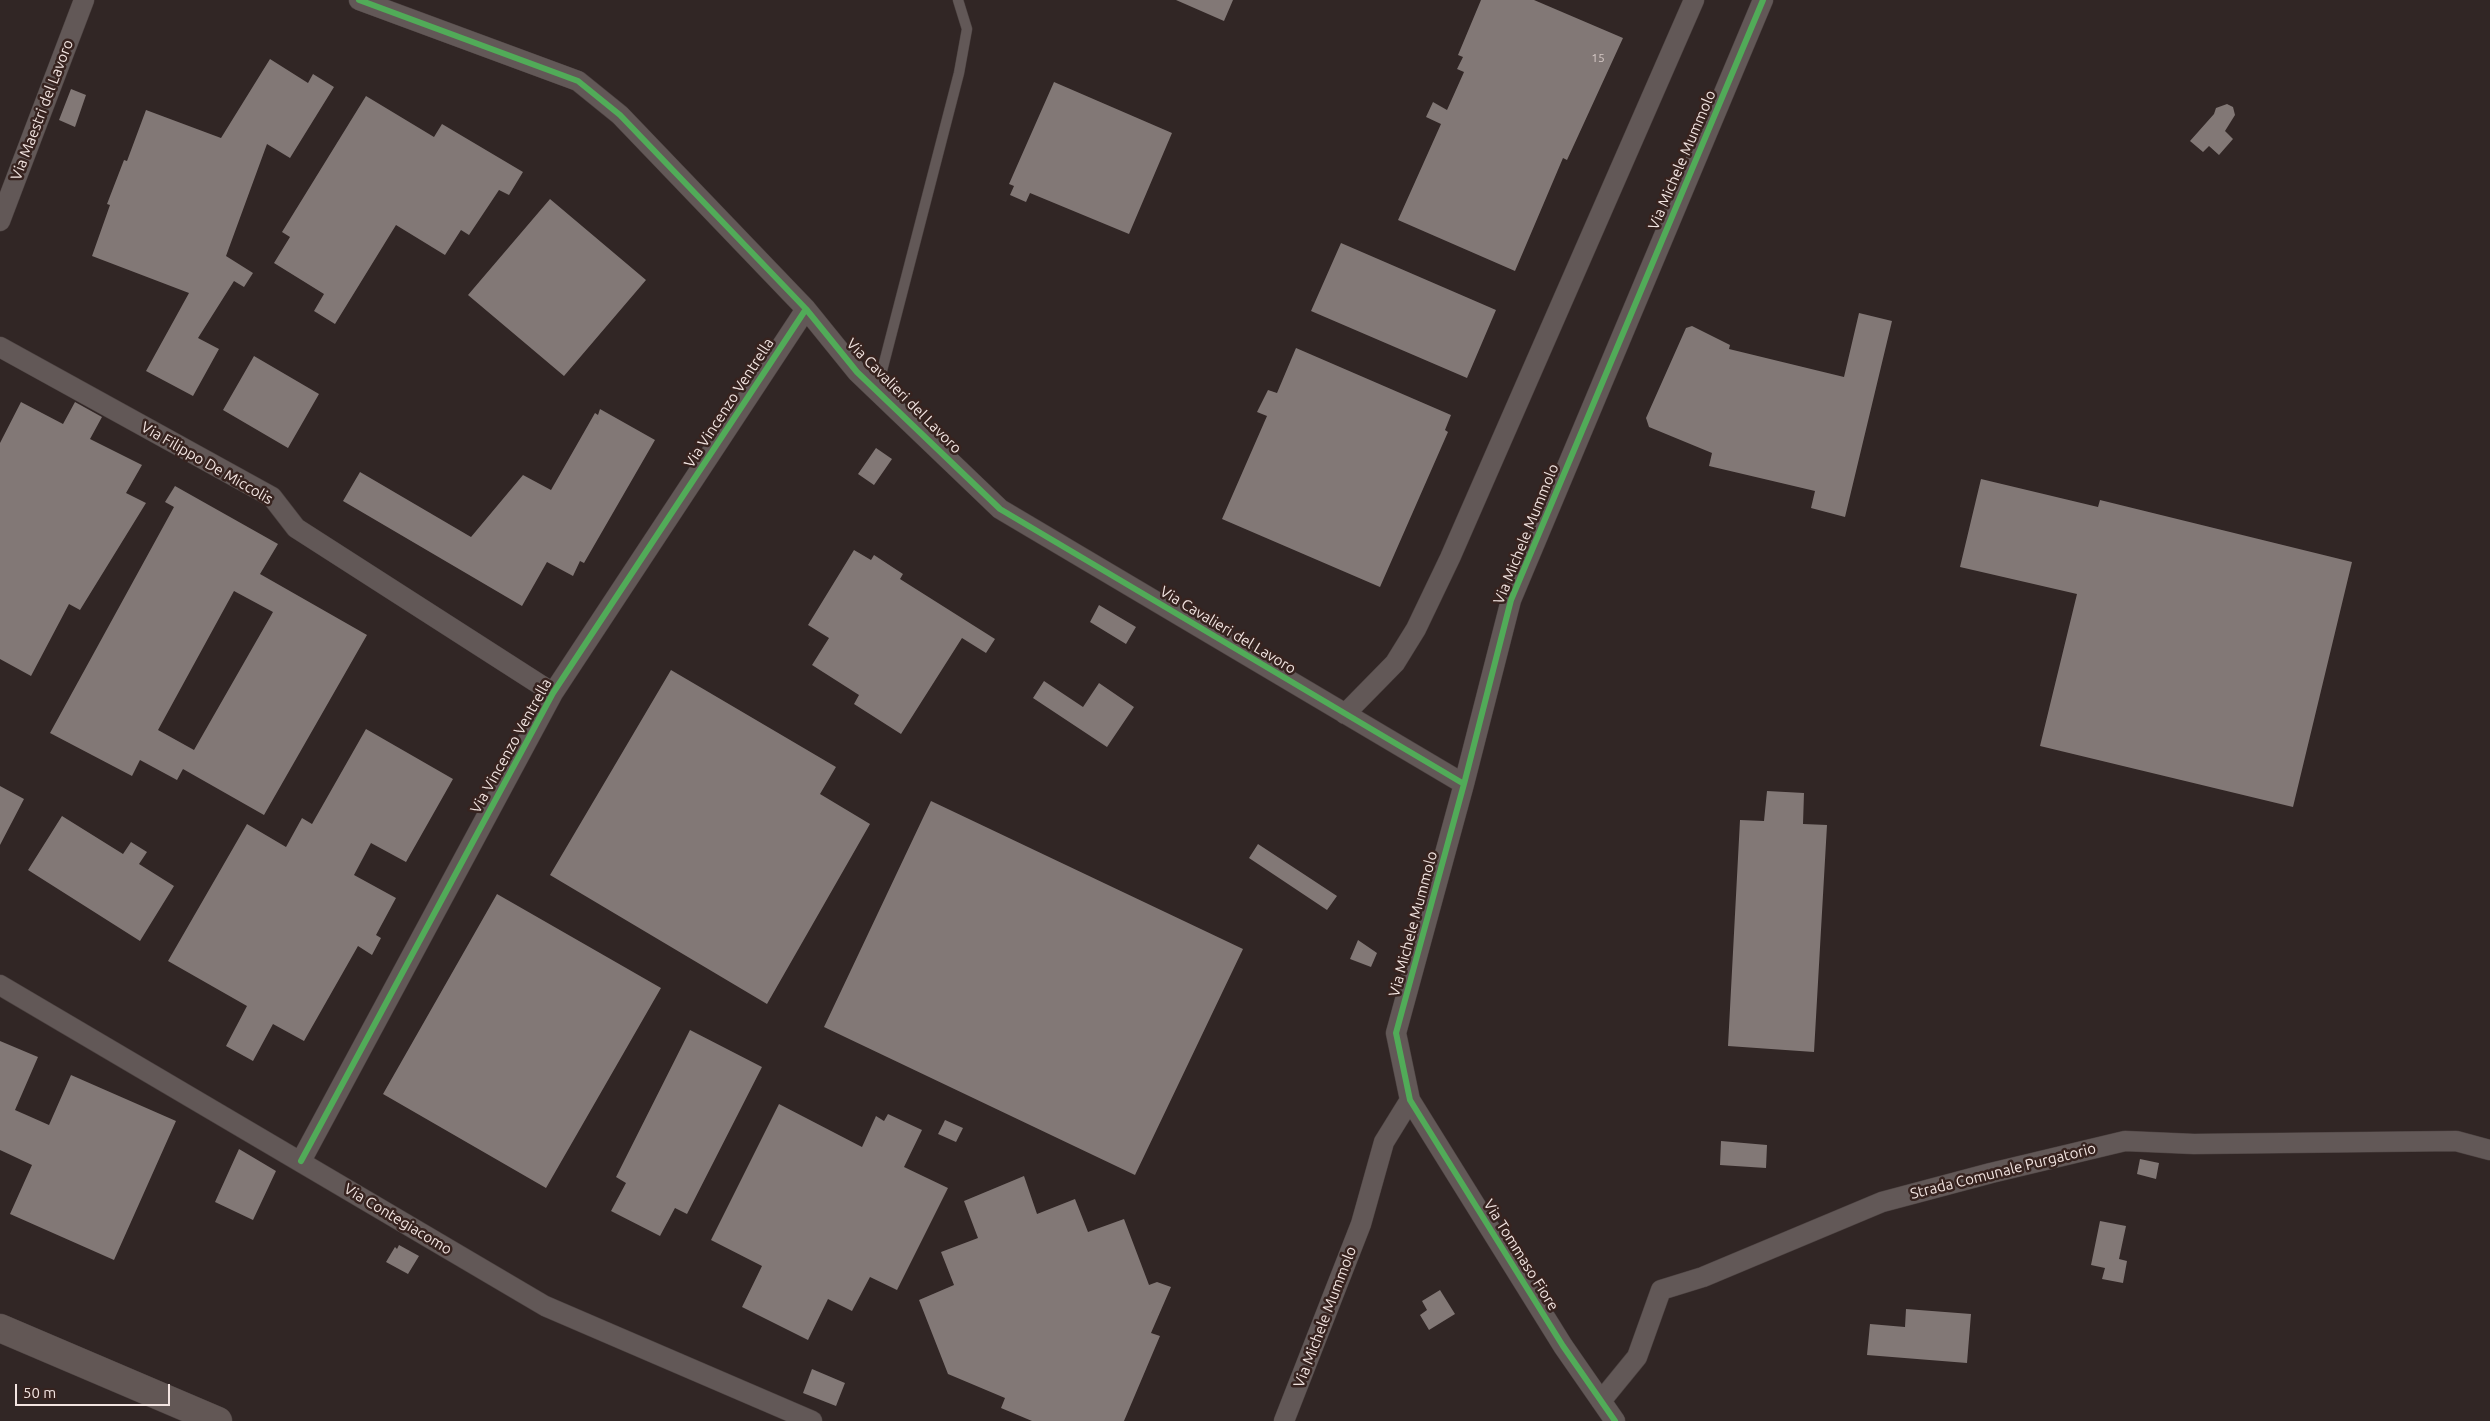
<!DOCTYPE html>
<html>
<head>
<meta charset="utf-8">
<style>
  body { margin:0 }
  #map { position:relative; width:2490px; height:1421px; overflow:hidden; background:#312625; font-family:Ubuntu,sans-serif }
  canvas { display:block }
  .scale { position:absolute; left:15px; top:1384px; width:155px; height:22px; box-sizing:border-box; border:2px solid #f2e4e1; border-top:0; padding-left:6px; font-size:15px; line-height:18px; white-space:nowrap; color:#f2e4e1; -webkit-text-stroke:4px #37231f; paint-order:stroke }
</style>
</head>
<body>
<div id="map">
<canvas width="2490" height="1421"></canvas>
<div class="scale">50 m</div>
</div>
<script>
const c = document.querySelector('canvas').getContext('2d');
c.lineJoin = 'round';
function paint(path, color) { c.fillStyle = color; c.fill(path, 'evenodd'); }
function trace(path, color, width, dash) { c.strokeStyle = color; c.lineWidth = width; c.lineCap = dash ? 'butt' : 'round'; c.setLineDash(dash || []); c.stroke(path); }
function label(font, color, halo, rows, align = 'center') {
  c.font = font + ' Ubuntu,sans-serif'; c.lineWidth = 5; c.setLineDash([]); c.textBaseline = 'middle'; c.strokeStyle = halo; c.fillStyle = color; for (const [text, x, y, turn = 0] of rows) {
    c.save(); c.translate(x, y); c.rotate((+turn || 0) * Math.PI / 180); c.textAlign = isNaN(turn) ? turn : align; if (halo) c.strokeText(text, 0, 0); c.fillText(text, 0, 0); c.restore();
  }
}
paint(new Path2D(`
  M 1176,0 L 1233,0 L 1224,21 Z
  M 1481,0 L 1534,0 L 1623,38 L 1567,160 L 1563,158 L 1515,271 L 1398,220 L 1441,124 L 1426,117 L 1433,102 L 1447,110 L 1464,72 L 1457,69 L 1463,57 L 1458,55 Z
  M 270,59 L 308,83 L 313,74 L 334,87 L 290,158 L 267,144 L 226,256 L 253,273 L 244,287 L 234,281 L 198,338 L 219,349 L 193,396 L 146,371 L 189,293 L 92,256 L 110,205 L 107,204 L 124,160 L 127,161 L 146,110 L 221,138 Z
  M 1054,82 L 1172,133 L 1129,234 L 1030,193 L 1026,202 L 1010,195 L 1014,186 L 1009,184 Z
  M 71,89 L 86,95 L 75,127 L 59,120 Z
  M 366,96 L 434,137 L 442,124 L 523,172 L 509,195 L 499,190 L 469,235 L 461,230 L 445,255 L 396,225 L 335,324 L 314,311 L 324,294 L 274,263 L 290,237 L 282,232 Z
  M 2227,104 L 2233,107 L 2235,115 L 2225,131 L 2233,139 L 2219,155 L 2209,146 L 2203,152 L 2190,141 L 2214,114 L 2216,108 Z
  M 550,199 L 646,280 L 564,376 L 468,295 Z
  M 1341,243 L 1496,310 L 1467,378 L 1311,311 Z
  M 1859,313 L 1892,321 L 1845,517 L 1811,508 L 1815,491 L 1709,466 L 1712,453 L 1649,427 L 1646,418 L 1686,328 L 1692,326 L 1730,345 L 1729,349 L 1844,377 Z
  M 1296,348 L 1451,415 L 1445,430 L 1448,432 L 1380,587 L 1222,519 L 1267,416 L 1257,412 L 1268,390 L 1277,393 Z
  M 254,356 L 319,394 L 288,448 L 223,410 Z
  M 21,402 L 63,424 L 75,402 L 102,417 L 90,439 L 142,465 L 126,493 L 146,503 L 80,610 L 69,604 L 31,676 L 0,659 L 0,443 Z
  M 600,409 L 655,440 L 584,563 L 580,561 L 573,576 L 547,562 L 522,606 L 343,501 L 360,472 L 471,537 L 523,475 L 551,490 L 595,413 L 598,415 Z
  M 876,448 L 892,459 L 874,485 L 858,474 Z
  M 1981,479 L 2098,507 L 2100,500 L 2352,562 L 2293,807 L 2040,746 L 2077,594 L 1960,567 Z
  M 175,486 L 278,544 L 260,574 L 367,635 L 264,815 L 183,769 L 177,780 L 140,760 L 132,776 L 50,733 L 174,507 L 165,502 ZM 234,591 L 273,612 L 194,750 L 158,730 Z
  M 854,550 L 871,560 L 874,555 L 903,574 L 900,579 L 995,639 L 986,653 L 962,638 L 901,734 L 854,704 L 859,695 L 812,665 L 829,638 L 808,625 Z
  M 1099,605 L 1136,627 L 1126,644 L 1090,622 Z
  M 671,670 L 836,767 L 820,794 L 870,824 L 767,1004 L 550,875 Z
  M 1044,681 L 1083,707 L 1099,683 L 1134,707 L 1107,747 L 1033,698 Z
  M 366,729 L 453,779 L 406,862 L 371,843 L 354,875 L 396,898 L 376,935 L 381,938 L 372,955 L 358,946 L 304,1041 L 273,1024 L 253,1061 L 226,1046 L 247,1006 L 168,961 L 247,824 L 286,847 L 302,818 L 312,824 Z
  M 0,786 L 24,799 L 0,845 Z
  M 1767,791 L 1804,793 L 1803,824 L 1827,825 L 1814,1052 L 1728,1046 L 1740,820 L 1764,821 Z
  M 931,801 L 1243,949 L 1135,1175 L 824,1027 Z
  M 62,816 L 123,854 L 131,842 L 147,852 L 139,864 L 174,886 L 140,941 L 28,870 Z
  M 1258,844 L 1337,896 L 1327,910 L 1249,858 Z
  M 497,894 L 661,988 L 546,1188 L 383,1094 Z
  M 1358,940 L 1377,953 L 1371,967 L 1350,959 Z
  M 690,1030 L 762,1067 L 687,1214 L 675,1208 L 660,1236 L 611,1211 L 626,1183 L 616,1177 Z
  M 0,1041 L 38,1057 L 15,1110 L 49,1125 L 71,1075 L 176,1121 L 114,1260 L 10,1214 L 32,1165 L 0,1150 Z
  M 779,1104 L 862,1147 L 876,1116 L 884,1121 L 888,1114 L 922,1130 L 904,1167 L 948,1188 L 897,1290 L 870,1277 L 852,1311 L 828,1299 L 808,1340 L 742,1307 L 762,1266 L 711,1240 Z
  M 945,1120 L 963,1128 L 956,1142 L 938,1134 Z
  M 1721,1141 L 1767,1145 L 1766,1168 L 1720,1165 Z
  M 239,1149 L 276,1171 L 253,1220 L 215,1202 Z
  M 2140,1159 L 2159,1163 L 2156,1179 L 2137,1174 Z
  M 1024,1176 L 1037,1214 L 1075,1199 L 1088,1232 L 1124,1219 L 1149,1285 L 1157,1282 L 1171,1287 L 1151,1333 L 1160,1336 L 1124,1421 L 1032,1421 L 1001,1408 L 1005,1398 L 948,1374 L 919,1300 L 954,1285 L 941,1252 L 978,1238 L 964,1201 Z
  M 2100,1221 L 2126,1226 L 2119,1259 L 2127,1261 L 2123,1283 L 2102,1279 L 2105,1268 L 2091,1265 Z
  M 399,1245 L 419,1256 L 408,1274 L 386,1262 L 395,1247 L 397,1249 Z
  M 1440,1290 L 1455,1314 L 1429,1330 L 1420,1315 L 1427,1310 L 1422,1301 Z
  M 1906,1309 L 1971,1314 L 1967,1363 L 1867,1355 L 1870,1324 L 1905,1327 Z
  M 812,1369 L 845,1383 L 836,1406 L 803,1393 Z`), '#827876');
const lane = new Path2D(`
  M 877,390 L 959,73 L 967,29 L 958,0`);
const street = new Path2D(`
  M 359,0 L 578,81 L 620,115 L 806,309 L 857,372 L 1000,509 L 1464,784
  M 0,221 L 84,0
  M 0,347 L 272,497 L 296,528 L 553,693
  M 1345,714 L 1395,663 L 1416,629 L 1450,558 L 1694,0
  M 0,985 L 545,1306 L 812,1421
  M 301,1161 L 553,693 L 806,309
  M 1601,1401 L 1637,1357 L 1661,1290 L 1703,1277 L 1882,1202 L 1991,1173 L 2125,1141 L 2194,1144 L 2456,1141 L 2490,1150
  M 1284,1421 L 1361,1224 L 1384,1142 L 1410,1100
  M 1615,1421 L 1563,1346 L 1410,1100 L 1396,1033 L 1464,784 L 1511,600 L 1763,0`);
const secondary = new Path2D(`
  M 0,1328 L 218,1421`);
trace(lane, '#4c4241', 11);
trace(street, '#4c4241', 21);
trace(secondary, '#4c4241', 29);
trace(lane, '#625857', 10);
trace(street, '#625857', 20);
trace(secondary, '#625755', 28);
trace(new Path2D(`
  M 359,0 L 578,81 L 620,115 L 806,309 L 857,372 L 1000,509 L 1464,784
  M 301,1161 L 553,693 L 806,309
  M 1615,1421 L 1563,1346 L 1410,1100 L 1396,1033 L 1464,784 L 1511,600 L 1763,0`), '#51ab58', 6);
label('12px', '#d6c9c6', null, [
  ["15",1598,58]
]);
label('15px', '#f2e4e1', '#37231f', [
  ["Via Maestri del Lavoro",42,110,-69],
  ["Via Michele Mummolo",1682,160,-67],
  ["Via Cavalieri del Lavoro",904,396,45],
  ["Via Vincenzo Ventrella",729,403,-57],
  ["Via Filippo De Miccolis",207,463,30],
  ["Via Michele Mummolo",1526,534,-68],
  ["Via Cavalieri del Lavoro",1228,630,31],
  ["Via Vincenzo Ventrella",511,746,-61],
  ["Via Michele Mummolo",1413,924,-75],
  ["Strada Comunale Purgatorio",2003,1171,-14],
  ["Via Contegiacomo",398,1219,31],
  ["Via Tommaso Fiore",1521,1255,58],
  ["Via Michele Mummolo",1325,1317,-69]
]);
</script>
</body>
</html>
